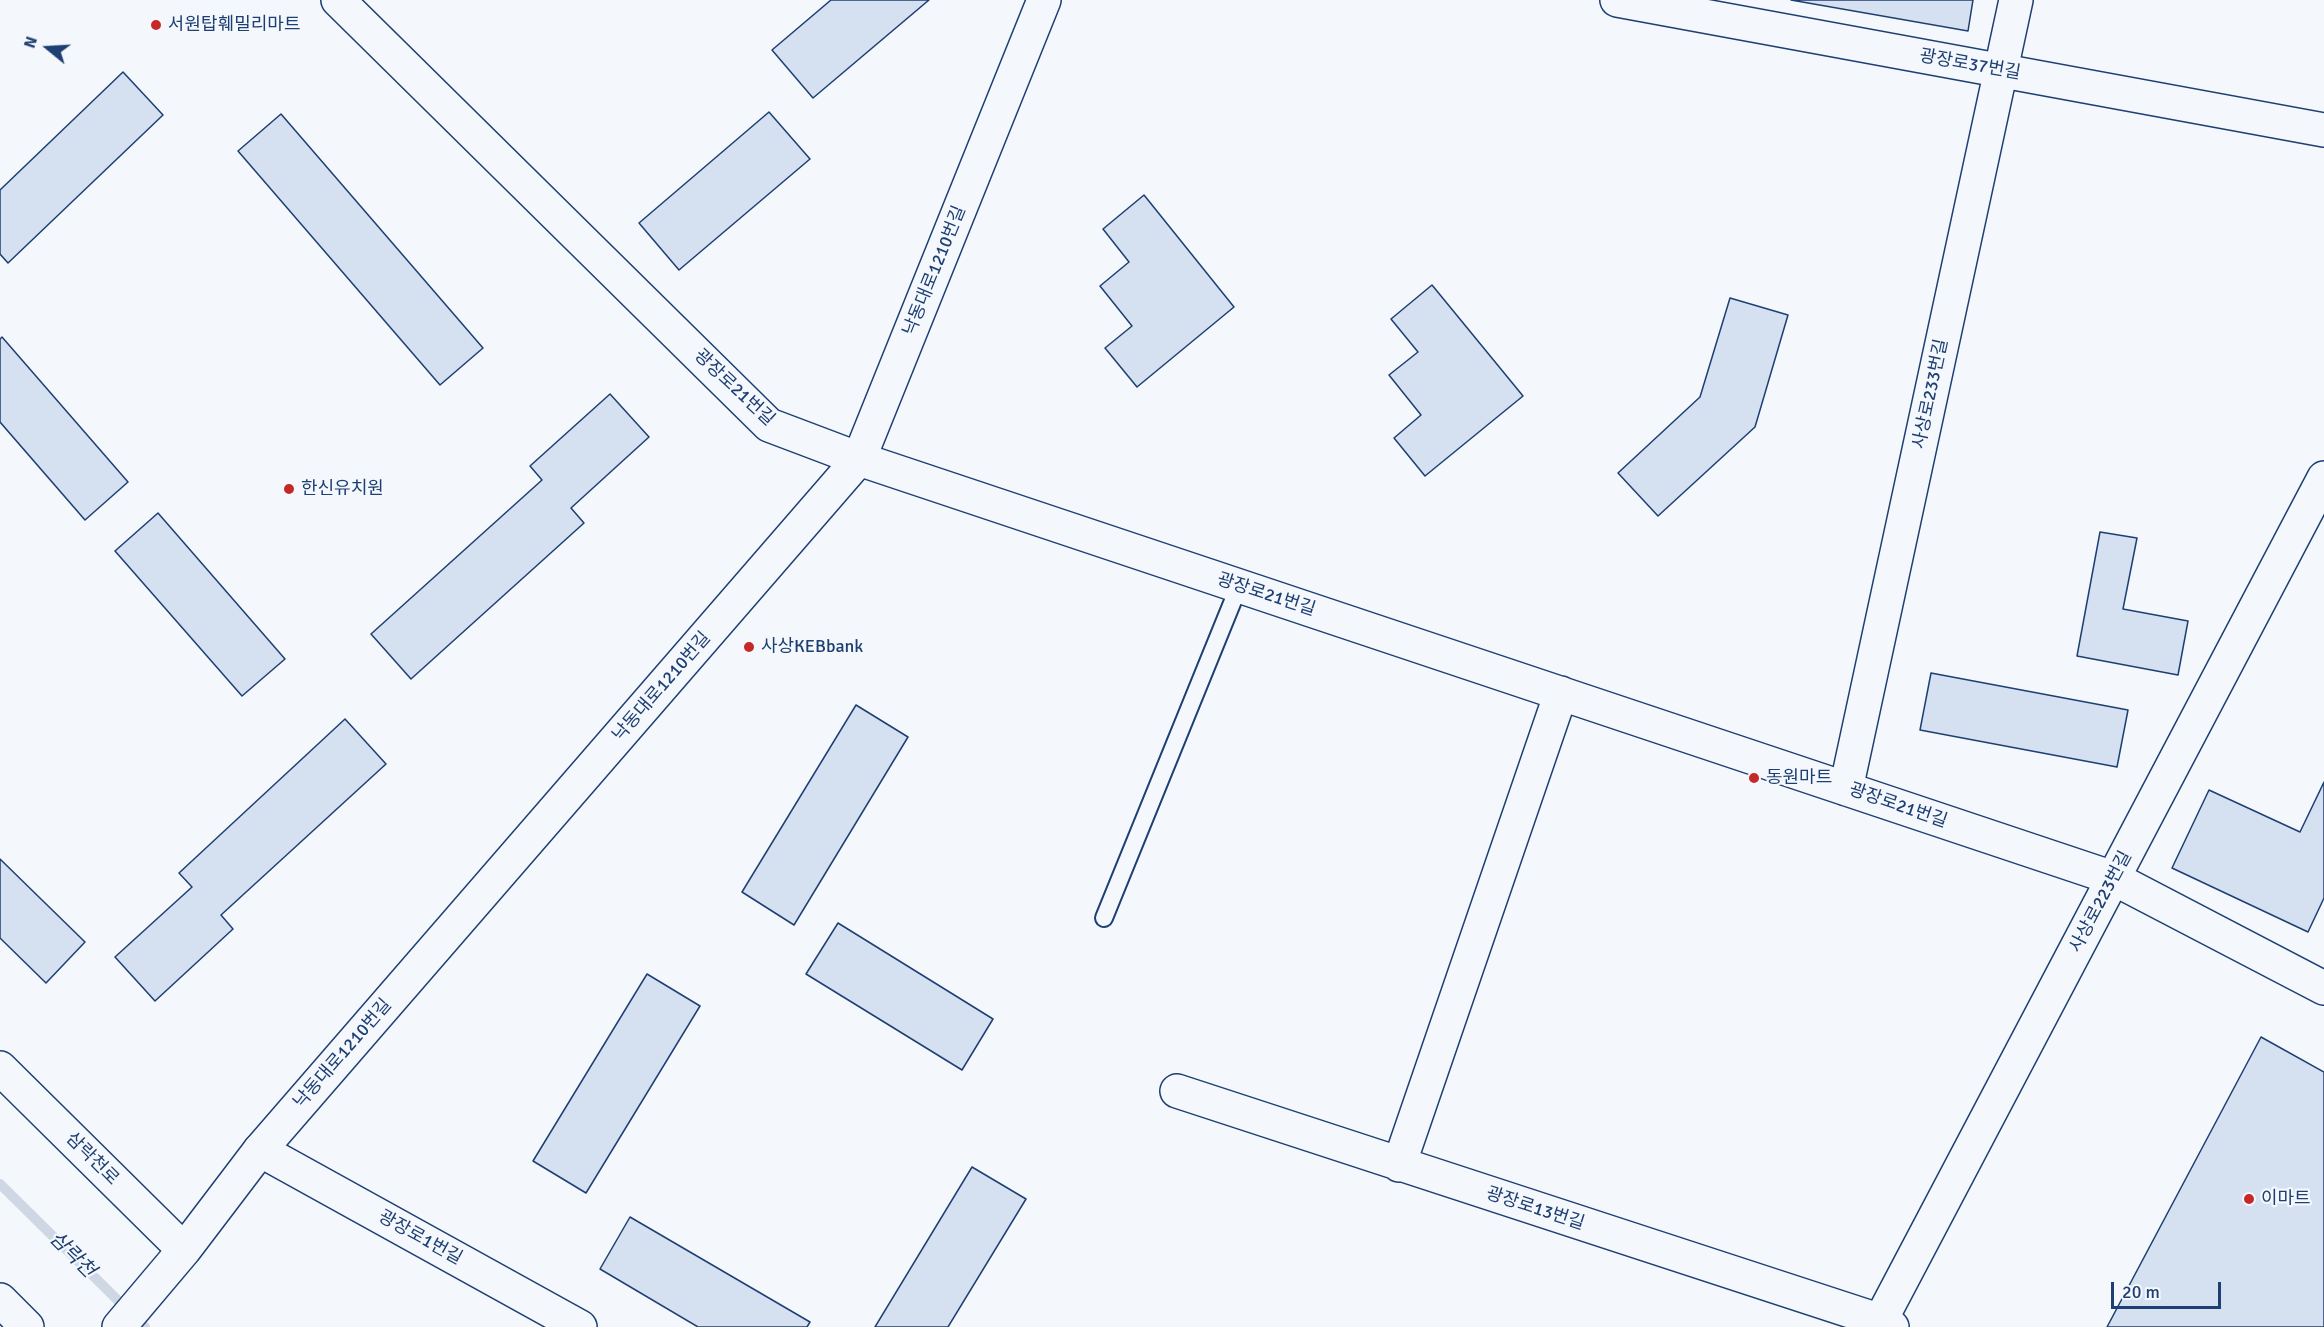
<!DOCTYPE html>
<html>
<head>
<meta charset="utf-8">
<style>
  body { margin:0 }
  #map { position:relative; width:2324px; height:1327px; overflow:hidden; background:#f4f7fb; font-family:Signika,sans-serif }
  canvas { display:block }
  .north { position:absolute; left:18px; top:18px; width:60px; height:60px; -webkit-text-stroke:4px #f4f7fb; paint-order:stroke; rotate:288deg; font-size:16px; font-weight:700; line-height:24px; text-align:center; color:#1d3f73 }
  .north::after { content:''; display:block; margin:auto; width:21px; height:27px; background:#1d3f73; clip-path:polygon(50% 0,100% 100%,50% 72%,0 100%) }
  .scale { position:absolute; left:2111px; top:1282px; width:110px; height:27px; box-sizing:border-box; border:3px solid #1d3f73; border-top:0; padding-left:8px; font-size:18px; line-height:21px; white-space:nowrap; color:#1d3f73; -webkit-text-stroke:4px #f4f7fb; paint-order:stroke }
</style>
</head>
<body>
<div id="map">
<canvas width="2324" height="1327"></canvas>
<div class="north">N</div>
<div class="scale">20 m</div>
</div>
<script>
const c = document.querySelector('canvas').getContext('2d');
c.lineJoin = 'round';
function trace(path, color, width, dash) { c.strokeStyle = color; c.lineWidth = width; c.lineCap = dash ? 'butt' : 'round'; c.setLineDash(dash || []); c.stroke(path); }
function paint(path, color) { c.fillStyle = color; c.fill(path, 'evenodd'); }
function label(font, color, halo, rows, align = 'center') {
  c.font = font + ' Signika,"Noto Sans KR",sans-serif'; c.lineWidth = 4.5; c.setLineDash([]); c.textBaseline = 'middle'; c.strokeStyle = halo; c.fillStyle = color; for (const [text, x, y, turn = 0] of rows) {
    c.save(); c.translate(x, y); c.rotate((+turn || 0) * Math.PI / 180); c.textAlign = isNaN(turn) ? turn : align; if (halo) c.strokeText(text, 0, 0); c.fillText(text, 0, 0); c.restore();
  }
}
trace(new Path2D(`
  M 0,1184 L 145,1327`), '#cfd7e4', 10);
const building = new Path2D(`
  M 831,0 L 929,0 L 813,98 L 772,50 Z
  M 1791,0 L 1973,0 L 1968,31 Z
  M 123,72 L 163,115 L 8,263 L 0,254 L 0,190 Z
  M 769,112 L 810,159 L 679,270 L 639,223 Z
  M 281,114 L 483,348 L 440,385 L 238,151 Z
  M 1144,195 L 1234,307 L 1137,387 L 1105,348 L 1132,326 L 1100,286 L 1129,262 L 1103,229 Z
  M 1432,285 L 1523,396 L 1425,476 L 1394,438 L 1421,415 L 1389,375 L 1418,352 L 1391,319 Z
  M 1730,298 L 1788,315 L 1755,427 L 1658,516 L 1618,473 L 1700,397 Z
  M 2,337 L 128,482 L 85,520 L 0,422 L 0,339 Z
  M 610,394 L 649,437 L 571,508 L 584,523 L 411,679 L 371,634 L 542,480 L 530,466 Z
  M 158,513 L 285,659 L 242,696 L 115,551 Z
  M 2100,532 L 2137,538 L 2123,609 L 2188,621 L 2178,675 L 2077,656 Z
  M 1931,673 L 2128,710 L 2117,767 L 1920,730 Z
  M 856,705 L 908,737 L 794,925 L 742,892 Z
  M 345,719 L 386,764 L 221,915 L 233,929 L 155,1001 L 115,957 L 192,887 L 179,873 Z
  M 2324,782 L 2324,898 L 2308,932 L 2172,868 L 2209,790 L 2300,832 Z
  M 0,859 L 85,942 L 46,983 L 0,938 Z
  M 838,923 L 993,1019 L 962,1070 L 806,974 Z
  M 647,974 L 700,1006 L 586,1193 L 533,1161 Z
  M 2261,1037 L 2324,1072 L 2324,1327 L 2107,1327 Z
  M 972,1167 L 1026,1199 L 948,1327 L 875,1327 Z
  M 630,1217 L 810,1322 L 807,1327 L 698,1327 L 600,1269 Z`);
paint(building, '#d5e0f0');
trace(building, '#1d3f73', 1.5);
const lane = new Path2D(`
  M 1104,918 L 1239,586`);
const street = new Path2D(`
  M 338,0 L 769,425 L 859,459 L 2113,878 L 2324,988
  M 1617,0 L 2324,130
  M 1846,789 L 2016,0
  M 1177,1091 L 1881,1321 L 1892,1327
  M 260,1150 L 580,1327
  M 1399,1165 L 1561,693
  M 1877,1327 L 2324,478`);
const secondary = new Path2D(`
  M 0,1068 L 184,1250
  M 0,1300 L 27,1327
  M 119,1327 L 184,1250 L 260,1150 L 859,459 L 1044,0`);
trace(lane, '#1d3f73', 20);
trace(street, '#1d3f73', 36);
trace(secondary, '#1d3f73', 36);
trace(lane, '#f4f7fb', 16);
trace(street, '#f4f7fb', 33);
trace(secondary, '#f4f7fb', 33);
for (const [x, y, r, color] of [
  [156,25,6,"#c62828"],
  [289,489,6,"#c62828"],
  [749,647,6,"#c62828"],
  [1754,778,6,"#c62828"],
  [2249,1199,6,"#c62828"]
]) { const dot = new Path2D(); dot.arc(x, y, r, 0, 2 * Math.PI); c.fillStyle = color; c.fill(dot); trace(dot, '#f4f7fb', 2); }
label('18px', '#1d3f73', '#f4f7fb', [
  ["서원탑훼밀리마트",168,25],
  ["한신유치원",301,489],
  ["사상KEBbank",761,647],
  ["동원마트",1766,778],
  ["이마트",2261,1199]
], 'left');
label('18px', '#1d3f73', '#f4f7fb', [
  ["광장로37번길",1970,65,10],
  ["낙동대로1210번길",935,271,-68],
  ["광장로21번길",734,388,43],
  ["사상로233번길",1931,394,-78],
  ["광장로21번길",1266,595,18],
  ["낙동대로1210번길",662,687,-49],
  ["광장로21번길",1898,806,19],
  ["사상로223번길",2101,902,-62],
  ["낙동대로1210번길",343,1054,-49],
  ["삼락천로",92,1159,45],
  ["광장로13번길",1535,1209,18],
  ["광장로1번길",420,1238,29]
]);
label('italic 20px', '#1d3f73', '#f4f7fb', [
  ["삼락천",72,1255,45]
]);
</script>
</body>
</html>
